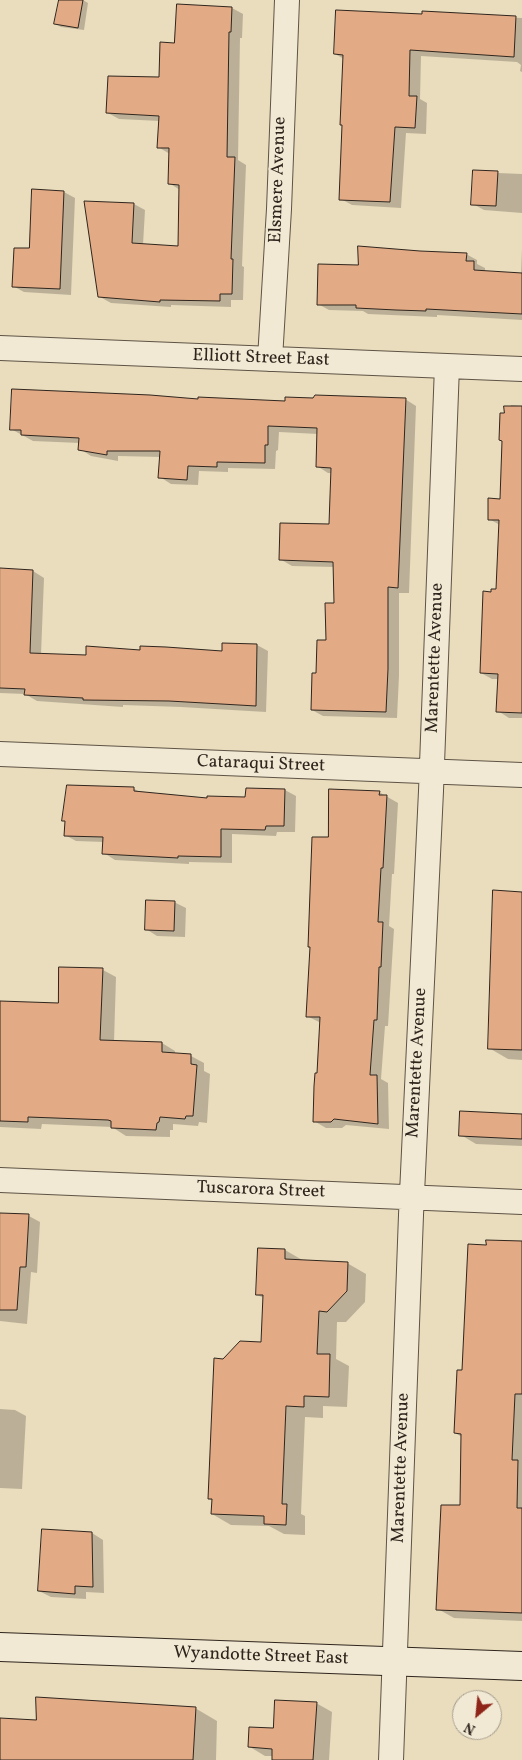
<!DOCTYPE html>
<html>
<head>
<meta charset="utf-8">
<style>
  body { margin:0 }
  #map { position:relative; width:522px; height:1760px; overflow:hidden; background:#eaddbd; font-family:Vollkorn,serif }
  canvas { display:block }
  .north { position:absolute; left:452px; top:1690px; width:50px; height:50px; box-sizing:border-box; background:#f1e9d4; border:1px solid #a39b8b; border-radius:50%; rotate:208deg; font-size:14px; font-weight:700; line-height:20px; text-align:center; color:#2f251d }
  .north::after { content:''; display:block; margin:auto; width:18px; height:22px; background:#8f2418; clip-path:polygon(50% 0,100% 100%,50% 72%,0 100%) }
</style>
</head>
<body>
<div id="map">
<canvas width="522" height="1760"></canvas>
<div class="north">N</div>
</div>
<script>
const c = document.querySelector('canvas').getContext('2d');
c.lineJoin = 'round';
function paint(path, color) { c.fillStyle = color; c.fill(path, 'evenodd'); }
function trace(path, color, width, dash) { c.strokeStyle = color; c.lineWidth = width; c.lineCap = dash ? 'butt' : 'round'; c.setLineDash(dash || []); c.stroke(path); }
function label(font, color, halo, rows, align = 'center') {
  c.font = font + ' Vollkorn,serif'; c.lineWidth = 4; c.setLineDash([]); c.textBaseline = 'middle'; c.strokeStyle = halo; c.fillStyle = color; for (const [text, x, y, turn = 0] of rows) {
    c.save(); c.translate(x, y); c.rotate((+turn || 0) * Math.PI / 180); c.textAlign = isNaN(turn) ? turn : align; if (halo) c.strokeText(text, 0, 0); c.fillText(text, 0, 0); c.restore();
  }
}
paint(new Path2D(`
  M 60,0 L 83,0 L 88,3 L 84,30 L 61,27 L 55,24 Z
  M 232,8 L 243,14 L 242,38 L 240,38 L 238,160 L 246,165 L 242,266 L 244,267 L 243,300 L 231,300 L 231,307 L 171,305 L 171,307 L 111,303 L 100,297 L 134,204 L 145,210 L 143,245 L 179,248 L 180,190 L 169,183 L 170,154 L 158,147 L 160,121 L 119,119 L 108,113 L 160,79 L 175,44 Z
  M 424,13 L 522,18 L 522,72 L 520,71 L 521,65 L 517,62 L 421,56 L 420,99 L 427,103 L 426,134 L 406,133 L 401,208 L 352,205 L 341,199 L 344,59 L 335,54 L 424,15 Z
  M 474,172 L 522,174 L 522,213 L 484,210 L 473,204 Z
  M 64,192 L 75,198 L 71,295 L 24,292 L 13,286 Z
  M 522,249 L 522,320 L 437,315 L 437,317 L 368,314 L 363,311 L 329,310 L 318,304 L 359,267 L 466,254 L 477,260 L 477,264 L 485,268 L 485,272 L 521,274 Z
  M 405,399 L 416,406 L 409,593 L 399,593 L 399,676 L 397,718 L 323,716 L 312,710 L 318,674 L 335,604 L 334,567 L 292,566 L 280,559 L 330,526 L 332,473 L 328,473 L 317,466 L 318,434 L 279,432 L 278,450 L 276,451 L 275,469 L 228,468 L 228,472 L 199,471 L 198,485 L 171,484 L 160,477 L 161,457 L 118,456 L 118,461 L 91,456 L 80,449 L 80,443 L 33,441 L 11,429 L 199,401 L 286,402 Z
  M 511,405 L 522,406 L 522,718 L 509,718 L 498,711 L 499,679 L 492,679 L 481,673 L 492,593 L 497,591 L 500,525 L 489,519 L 501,500 Z
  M 33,571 L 44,578 L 41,655 L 87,656 L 141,651 L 223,653 L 257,645 L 268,651 L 266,712 L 181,707 L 123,705 L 123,707 L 37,701 L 25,694 L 0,693 L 0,596 Z
  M 133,788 L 141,793 L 208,799 L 247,798 L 285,790 L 296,796 L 295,832 L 277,832 L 276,836 L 232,834 L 232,863 L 189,862 L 189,864 L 115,860 L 104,853 L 104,842 L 76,841 L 65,835 L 66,822 L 63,820 Z
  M 379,792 L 398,803 L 394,874 L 392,874 L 389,926 L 394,929 L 388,1026 L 385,1026 L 381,1079 L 388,1083 L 389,1129 L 346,1125 L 342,1128 L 326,1128 L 314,1121 L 321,1023 L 307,1016 L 329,839 Z
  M 522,893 L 522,1060 L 508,1059 L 489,1048 Z
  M 174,902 L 186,908 L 185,937 L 157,936 L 146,929 Z
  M 103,970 L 116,977 L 114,1042 L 162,1043 L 175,1051 L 175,1055 L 191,1056 L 204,1063 L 204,1071 L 210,1074 L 207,1123 L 199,1122 L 198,1126 L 173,1124 L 173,1130 L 170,1130 L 170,1137 L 126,1136 L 112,1127 L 42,1124 L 41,1129 L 0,1127 L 0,1002 L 59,1004 Z
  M 522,1115 L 522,1146 L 476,1144 L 461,1135 Z
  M 0,1214 L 29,1216 L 40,1222 L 37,1273 L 31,1272 L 27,1324 L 0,1321 Z
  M 522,1242 L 522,1621 L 454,1618 L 438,1609 L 461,1507 L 462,1437 L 455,1433 L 463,1371 L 487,1246 Z
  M 285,1250 L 304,1261 L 347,1263 L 366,1274 L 365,1302 L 346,1322 L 337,1322 L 336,1359 L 349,1366 L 347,1407 L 323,1406 L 323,1418 L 305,1417 L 301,1514 L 305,1516 L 305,1535 L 284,1534 L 269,1526 L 231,1525 L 212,1514 L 213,1501 L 209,1499 L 223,1360 L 262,1343 L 264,1298 L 257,1295 Z
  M 0,1409 L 15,1410 L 26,1416 L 22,1489 L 0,1488 Z
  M 92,1533 L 103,1540 L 104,1593 L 86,1592 L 86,1599 L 51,1597 L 39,1591 Z
  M 316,1703 L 332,1712 L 329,1760 L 273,1760 L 273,1756 L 265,1756 L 250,1747 Z
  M 195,1708 L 217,1721 L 216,1760 L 0,1760 L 0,1720 L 37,1722 Z`), '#0003');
const building = new Path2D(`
  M 59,0 L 83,0 L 78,28 L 54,24 Z
  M 177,4 L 232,7 L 231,32 L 229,32 L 227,157 L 235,157 L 231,259 L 233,259 L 232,294 L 220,294 L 220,301 L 160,300 L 160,302 L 98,297 L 84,201 L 134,203 L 132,243 L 178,246 L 179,185 L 168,184 L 169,148 L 157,148 L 159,116 L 106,113 L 108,76 L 159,77 L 160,42 L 174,43 Z
  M 336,10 L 422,14 L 422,11 L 516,16 L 514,57 L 410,50 L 409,96 L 417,96 L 415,128 L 395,127 L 390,202 L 339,200 L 342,125 L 340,125 L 343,55 L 334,54 Z
  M 473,170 L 498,171 L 496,206 L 471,205 Z
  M 32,189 L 64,191 L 60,289 L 12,287 L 14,248 L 29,248 Z
  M 358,246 L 420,251 L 467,253 L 466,261 L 474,261 L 474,270 L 522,273 L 522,314 L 426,309 L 426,311 L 396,310 L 356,308 L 356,305 L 317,305 L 318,264 L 358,265 Z
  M 12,389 L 150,395 L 198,399 L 198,397 L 285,401 L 285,397 L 313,398 L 315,395 L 406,398 L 398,588 L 388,587 L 388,669 L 386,712 L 311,710 L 312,673 L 316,673 L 317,640 L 326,640 L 325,603 L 334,603 L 333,562 L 279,560 L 280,523 L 329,524 L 331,468 L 316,467 L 317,428 L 268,426 L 268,445 L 265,445 L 265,463 L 217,462 L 217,467 L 188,466 L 187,480 L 158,478 L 160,451 L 107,451 L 107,455 L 78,450 L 79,438 L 21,435 L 21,430 L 10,430 Z
  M 504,406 L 522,406 L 522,713 L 496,712 L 498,674 L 480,673 L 483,591 L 491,592 L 491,589 L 496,589 L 499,520 L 488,520 L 488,498 L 500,499 L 502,441 L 499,440 L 500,413 L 504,413 Z
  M 0,568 L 33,570 L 30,653 L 86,655 L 86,646 L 140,650 L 140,646 L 166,647 L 222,651 L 222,643 L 257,644 L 256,706 L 169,701 L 83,700 L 83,698 L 24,695 L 25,689 L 0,688 Z
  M 67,785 L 134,787 L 134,791 L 207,798 L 207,796 L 245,797 L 246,788 L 285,789 L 284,826 L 266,826 L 265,830 L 221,829 L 221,857 L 178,856 L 178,858 L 102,854 L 103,837 L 64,836 L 65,821 L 62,821 Z
  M 329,789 L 380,791 L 379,795 L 387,795 L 383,868 L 381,868 L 378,922 L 383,922 L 381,967 L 379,967 L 377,1020 L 374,1020 L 370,1075 L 377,1075 L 378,1124 L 334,1119 L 331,1122 L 313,1122 L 314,1086 L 315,1073 L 317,1073 L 320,1017 L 306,1017 L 310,947 L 308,947 L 312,837 L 328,837 Z
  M 493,890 L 522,892 L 522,1050 L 488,1049 Z
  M 146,900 L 175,901 L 174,931 L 145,930 Z
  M 59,967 L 103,968 L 100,1040 L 162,1042 L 162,1052 L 191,1054 L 191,1064 L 197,1065 L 193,1116 L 186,1116 L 185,1119 L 160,1117 L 159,1122 L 157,1123 L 156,1130 L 111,1128 L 111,1121 L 108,1120 L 28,1117 L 28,1122 L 0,1121 L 0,1001 L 58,1003 Z
  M 460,1111 L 522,1114 L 522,1139 L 459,1136 Z
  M 0,1213 L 29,1214 L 26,1267 L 20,1267 L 17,1310 L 0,1310 Z
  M 486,1240 L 522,1241 L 522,1394 L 515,1394 L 512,1460 L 518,1460 L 517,1508 L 522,1508 L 522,1613 L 436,1610 L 441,1505 L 460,1505 L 461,1434 L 454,1433 L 457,1370 L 462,1370 L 468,1244 L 486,1245 Z
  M 258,1248 L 285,1249 L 285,1259 L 348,1262 L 347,1291 L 327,1312 L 319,1311 L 317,1354 L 330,1354 L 329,1397 L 304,1396 L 304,1407 L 286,1406 L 282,1504 L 287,1504 L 286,1525 L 264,1524 L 264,1516 L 211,1514 L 212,1499 L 208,1499 L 214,1358 L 223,1359 L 240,1341 L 261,1342 L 263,1295 L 256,1295 Z
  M 42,1529 L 92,1532 L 93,1587 L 75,1586 L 75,1594 L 38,1591 Z
  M 36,1697 L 196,1707 L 193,1760 L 0,1760 L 0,1718 L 36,1720 Z
  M 275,1700 L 317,1702 L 313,1760 L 272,1760 L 272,1749 L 248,1747 L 249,1727 L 273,1728 Z`);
paint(building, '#e2aa85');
trace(building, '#2f251d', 1);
const minor = new Path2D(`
  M 0,348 L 522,369
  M 270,359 L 279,209 L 287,0
  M 0,754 L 522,775
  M 0,1180 L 522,1202
  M 391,1760 L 411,1215 L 431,791 L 447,366`);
const secondary = new Path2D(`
  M 0,1647 L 522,1666`);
trace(minor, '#5e5345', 26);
trace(secondary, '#2f251d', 30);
trace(minor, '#f1e9d4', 24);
trace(secondary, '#f1e9d4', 28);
label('18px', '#2f251d', '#f1e9d4', [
  ["Elsmere Avenue",279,180,-88],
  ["Elliott Street East",261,359,2],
  ["Marentette Avenue",436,658,-88],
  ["Cataraqui Street",261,765,2],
  ["Marentette Avenue",418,1063,-87],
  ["Tuscarora Street",261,1191,2],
  ["Marentette Avenue",402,1468,-88],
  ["Wyandotte Street East",261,1657,2]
]);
</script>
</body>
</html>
